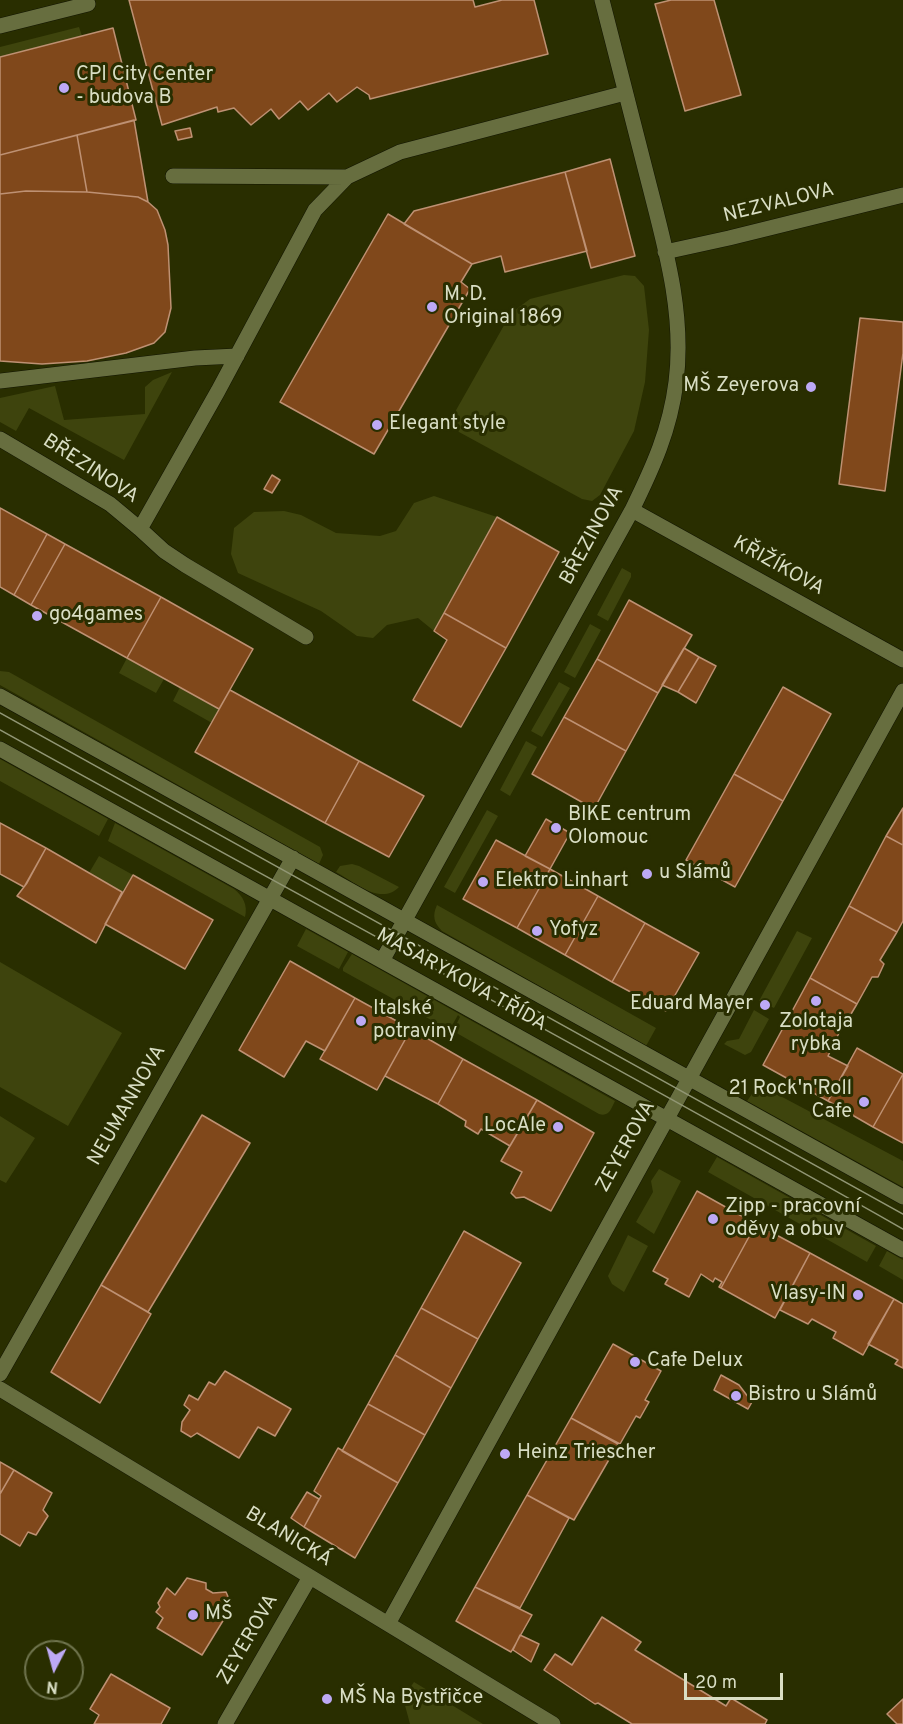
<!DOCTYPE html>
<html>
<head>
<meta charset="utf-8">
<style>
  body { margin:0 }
  #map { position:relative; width:903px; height:1724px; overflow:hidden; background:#292e00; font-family:Overpass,sans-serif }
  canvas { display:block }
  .north { position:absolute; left:24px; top:1640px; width:60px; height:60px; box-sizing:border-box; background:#292e00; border:2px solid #6f744e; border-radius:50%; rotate:186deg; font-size:16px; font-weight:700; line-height:24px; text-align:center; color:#d9dec4 }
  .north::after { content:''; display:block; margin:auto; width:21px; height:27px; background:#bda9f5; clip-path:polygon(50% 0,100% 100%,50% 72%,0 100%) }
  .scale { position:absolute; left:684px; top:1673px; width:99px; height:27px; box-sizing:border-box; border:3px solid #d9dec4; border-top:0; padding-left:8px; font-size:18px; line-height:21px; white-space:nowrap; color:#d9dec4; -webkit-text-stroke:4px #292e00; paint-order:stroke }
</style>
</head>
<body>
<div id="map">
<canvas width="903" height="1724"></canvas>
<div class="north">N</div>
<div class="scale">20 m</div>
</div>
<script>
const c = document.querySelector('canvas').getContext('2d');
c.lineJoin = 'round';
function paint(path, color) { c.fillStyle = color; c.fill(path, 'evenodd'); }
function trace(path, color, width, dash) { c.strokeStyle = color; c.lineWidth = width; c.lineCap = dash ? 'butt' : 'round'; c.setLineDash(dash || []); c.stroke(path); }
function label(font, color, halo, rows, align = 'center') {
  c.font = font + ' Overpass,sans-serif'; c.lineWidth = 6; c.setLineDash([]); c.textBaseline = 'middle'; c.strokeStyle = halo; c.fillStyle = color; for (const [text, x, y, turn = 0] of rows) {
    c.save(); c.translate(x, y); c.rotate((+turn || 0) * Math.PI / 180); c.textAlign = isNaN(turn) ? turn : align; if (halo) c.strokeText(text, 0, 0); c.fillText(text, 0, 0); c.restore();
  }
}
paint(new Path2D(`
  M 79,27 L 82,36 L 0,57 L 0,47 Z
  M 624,275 L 635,276 L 644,286 L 649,330 L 645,382 L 634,431 L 600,495 L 592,501 L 582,499 L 459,432 L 452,423 L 455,412 L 511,313 L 530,299 Z
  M 172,372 L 124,460 L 29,408 L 16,431 L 0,422 L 0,398 L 55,386 L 64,420 L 145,414 L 145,387 L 153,380 Z
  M 434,496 L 497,517 L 434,631 L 418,618 L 387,625 L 373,638 L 357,636 L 321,611 L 238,573 L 231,554 L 234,528 L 254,512 L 284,511 L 301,515 L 336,533 L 380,536 L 396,531 L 414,503 Z
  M 622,568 L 631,573 L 631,577 L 608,621 L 597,615 Z
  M 590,624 L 601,630 L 575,678 L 564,672 Z
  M 127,658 L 164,679 L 156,693 L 119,673 Z
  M 0,671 L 9,672 L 320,847 L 323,855 L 319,864 L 0,685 Z
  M 559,682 L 570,688 L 542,737 L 531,731 Z
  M 180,687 L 219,709 L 212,723 L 173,701 Z
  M 526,741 L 537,747 L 510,796 L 500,790 Z
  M 0,759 L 108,819 L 99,836 L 0,781 Z
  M 487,810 L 498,816 L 455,893 L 444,887 Z
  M 115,823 L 234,889 C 243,896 248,905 245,917 L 108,841 Z
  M 99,856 L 133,875 L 122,892 L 89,873 Z
  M 352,864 L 359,866 L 399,887 C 381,906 354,882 336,872 L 340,866 Z
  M 437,905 L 656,1028 L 646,1046 L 442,931 C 434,923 432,916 437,905 Z
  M 306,929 L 348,952 L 339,969 L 297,946 Z
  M 797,931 L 812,938 L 774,1008 L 759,1001 Z
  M 352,954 L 615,1101 C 611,1109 609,1117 599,1114 L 453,1031 L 460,1017 L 458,1015 L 454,1022 L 451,1031 L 343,971 L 343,968 Z
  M 0,962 L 122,1033 L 68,1126 L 0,1087 Z
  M 754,1010 L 769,1019 L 751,1052 L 745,1055 L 724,1044 L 727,1041 L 739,1039 Z
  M 760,1088 L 769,1090 L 903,1161 L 903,1187 L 747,1101 L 752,1094 Z
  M 0,1116 L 35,1138 L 6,1183 L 0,1180 Z
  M 717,1157 L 876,1246 L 867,1262 L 708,1172 Z
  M 659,1169 L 681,1181 L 654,1234 L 636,1222 L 653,1192 L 651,1181 Z
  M 628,1235 L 648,1246 L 624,1292 L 612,1284 L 608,1276 Z
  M 887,1251 L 903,1260 L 903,1280 L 879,1266 Z
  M 414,1682 L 483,1724 L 410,1724 L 403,1698 Z`), '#3e440d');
const building = new Path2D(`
  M 129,0 L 473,0 L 475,7 L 502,0 L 534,0 L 548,54 L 370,99 L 369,95 L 357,87 L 337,102 L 329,93 L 308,110 L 300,101 L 279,119 L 271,109 L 251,125 L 234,108 L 218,112 L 217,107 L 162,125 Z
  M 671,0 L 714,0 L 741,95 L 685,111 L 655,4 Z
  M 113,28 L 136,120 L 0,155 L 0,57 Z
  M 134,120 L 148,202 L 138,197 L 87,192 L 77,135 Z
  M 190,128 L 192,137 L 178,140 L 175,131 Z
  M 77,135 L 87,192 L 26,191 L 0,194 L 0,155 Z
  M 610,159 L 635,256 L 591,268 L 565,172 Z
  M 565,172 L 587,251 L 505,272 L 501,256 L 472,264 L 404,224 L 414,211 Z
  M 26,191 L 87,192 L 138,197 L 148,202 L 157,210 L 165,230 L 168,245 L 171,308 L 165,332 L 154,343 L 126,353 L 87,361 L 42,364 L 0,361 L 0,194 Z
  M 388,214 L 472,264 L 461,282 L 470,289 L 374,454 L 280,402 Z
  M 860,318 L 903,322 L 903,353 L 885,491 L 839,484 Z
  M 272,475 L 280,480 L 272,493 L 264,489 Z
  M 0,508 L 47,534 L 14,595 L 0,587 Z
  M 497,517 L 559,552 L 506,648 L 444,613 Z
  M 47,534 L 65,544 L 31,605 L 14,595 Z
  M 65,544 L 161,597 L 127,658 L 31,605 Z
  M 161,597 L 253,649 L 219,709 L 127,658 Z
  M 629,600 L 692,635 L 658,693 L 597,659 Z
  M 444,613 L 506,648 L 461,727 L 413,700 L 447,640 L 434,631 Z
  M 684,648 L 699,657 L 678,692 L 662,685 Z
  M 699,657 L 716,666 L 696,703 L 678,692 Z
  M 597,659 L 658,693 L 626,751 L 564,717 Z
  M 783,687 L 831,714 L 783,801 L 734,774 Z
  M 230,690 L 359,761 L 325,823 L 195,752 Z
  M 564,717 L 626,751 L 594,809 L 532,774 Z
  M 359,761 L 424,796 L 389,857 L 325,823 Z
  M 734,774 L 783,801 L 735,887 L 686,860 Z
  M 903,808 L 903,845 L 886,836 Z
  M 546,819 L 570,833 L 550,869 L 525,856 Z
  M 0,823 L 46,848 L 24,887 L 0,874 Z
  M 886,836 L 903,845 L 903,921 L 897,932 L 849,906 Z
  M 496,840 L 550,869 L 517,928 L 463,899 Z
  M 46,848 L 122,892 L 96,943 L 17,896 L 27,883 Z
  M 550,869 L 598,896 L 565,955 L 517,928 Z
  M 133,875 L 213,920 L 185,969 L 105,924 Z
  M 598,896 L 645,923 L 612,982 L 565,955 Z
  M 849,906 L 897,932 L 880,960 L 884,964 L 878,977 L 872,977 L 857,1004 L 810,978 Z
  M 645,923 L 699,953 L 666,1011 L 612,982 Z
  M 290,961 L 355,998 L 325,1051 L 306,1041 L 284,1077 L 239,1050 Z
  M 810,978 L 857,1004 L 851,1014 L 848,1014 L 828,1056 L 848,1066 L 828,1101 L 763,1065 Z
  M 355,998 L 411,1029 L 377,1090 L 320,1059 Z
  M 411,1029 L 463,1059 L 438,1104 L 385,1076 Z
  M 857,1048 L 903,1074 L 873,1127 L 828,1101 Z
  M 463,1059 L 537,1100 L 510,1146 L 481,1129 L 478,1134 L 465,1126 L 466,1121 L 438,1104 Z
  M 903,1074 L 903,1143 L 873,1127 Z
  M 537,1100 L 594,1133 L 551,1211 L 524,1197 L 516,1198 L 511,1193 L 522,1172 L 501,1161 Z
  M 202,1115 L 250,1143 L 148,1312 L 101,1285 Z
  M 697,1191 L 756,1224 L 721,1288 L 719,1287 L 722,1282 L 715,1278 L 713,1282 L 701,1274 L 689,1297 L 665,1284 L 668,1279 L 653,1271 Z
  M 756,1224 L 810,1253 L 775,1318 L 721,1288 Z
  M 464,1231 L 521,1263 L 478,1339 L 421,1308 Z
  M 810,1253 L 894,1299 L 863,1355 L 833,1338 L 836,1332 L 812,1319 L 808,1324 L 780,1310 Z
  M 101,1285 L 151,1314 L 100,1403 L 51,1372 Z
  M 894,1299 L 903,1304 L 903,1368 L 895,1364 L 898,1360 L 868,1344 Z
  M 421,1308 L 478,1339 L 451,1388 L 395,1355 Z
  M 613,1344 L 661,1371 L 645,1400 L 649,1402 L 640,1418 L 636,1416 L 620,1444 L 571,1418 Z
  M 395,1355 L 451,1388 L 425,1435 L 368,1404 Z
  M 225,1371 L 291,1409 L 275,1436 L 258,1427 L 239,1458 L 197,1433 L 191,1437 L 181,1431 L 182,1422 L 190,1410 L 184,1405 L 189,1395 L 198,1400 L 209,1382 L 215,1385 Z
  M 721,1375 L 739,1385 L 752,1402 L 748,1409 L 714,1390 Z
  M 368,1404 L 425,1435 L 398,1483 L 342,1451 Z
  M 571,1418 L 618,1444 L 574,1520 L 527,1495 Z
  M 338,1448 L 398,1483 L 355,1558 L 304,1527 L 321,1496 L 314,1491 Z
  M 0,1462 L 14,1470 L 0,1494 Z
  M 14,1470 L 52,1493 L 43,1510 L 48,1516 L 36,1535 L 28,1532 L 20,1546 L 0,1534 L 0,1494 Z
  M 307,1492 L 319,1499 L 304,1527 L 291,1518 Z
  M 527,1495 L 569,1518 L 520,1608 L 475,1587 Z
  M 187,1578 L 206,1583 L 206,1589 L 213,1593 L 226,1592 L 232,1606 L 202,1655 L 157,1628 L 163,1618 L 156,1612 L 160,1607 L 158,1603 L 167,1588 L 175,1595 Z
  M 475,1587 L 532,1615 L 511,1652 L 456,1621 Z
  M 602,1617 L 641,1642 L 635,1650 L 726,1706 L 731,1698 L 767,1720 L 765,1724 L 632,1724 L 598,1703 L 595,1704 L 544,1670 L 555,1654 L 572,1665 Z
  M 520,1635 L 539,1644 L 531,1662 L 513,1650 Z
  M 111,1674 L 170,1708 L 161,1724 L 94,1724 L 99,1715 L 90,1709 Z
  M 903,1699 L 903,1724 L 897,1724 L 887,1714 Z`);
paint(building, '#80481b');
trace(building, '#be9173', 1.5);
const minor = new Path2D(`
  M 0,26 L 88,4
  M 173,176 L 347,177
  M 665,252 L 729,238 L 903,195
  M 0,381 L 195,358 L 237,356
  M 0,439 L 110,504 L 140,529 L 218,391 L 315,210 L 347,177 L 400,152 L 625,93
  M 632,510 L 903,660
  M 140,529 L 164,551 L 185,565 L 306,637
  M 0,696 L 903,1197
  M 0,749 L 903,1250
  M 382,961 L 632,510 C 653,467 670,430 676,382 C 685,312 664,243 647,176 C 632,118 617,59 602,0
  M 0,1374 L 293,858
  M 0,1389 L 553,1724
  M 388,1624 L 903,691
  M 225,1724 L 310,1577`);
trace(minor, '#121500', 16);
trace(minor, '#676e3f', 15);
trace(new Path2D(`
  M 0,713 L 903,1214
  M 0,730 C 301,897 604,1059 903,1229`), '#919674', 1.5);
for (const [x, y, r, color] of [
  [64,88,6,"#bda9f5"],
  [432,307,6,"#bda9f5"],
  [811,387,6,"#bda9f5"],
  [377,425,6,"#bda9f5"],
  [37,616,6,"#bda9f5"],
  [556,828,6,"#bda9f5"],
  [647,874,6,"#bda9f5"],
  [483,882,6,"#bda9f5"],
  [537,931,6,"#bda9f5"],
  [816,1001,6,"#bda9f5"],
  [765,1005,6,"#bda9f5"],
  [361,1021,6,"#bda9f5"],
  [864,1102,6,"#bda9f5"],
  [558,1127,6,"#bda9f5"],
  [713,1219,6,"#bda9f5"],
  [858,1295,6,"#bda9f5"],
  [635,1362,6,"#bda9f5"],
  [736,1396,6,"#bda9f5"],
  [505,1454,6,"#bda9f5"],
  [193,1615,6,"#bda9f5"],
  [327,1699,6,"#bda9f5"]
]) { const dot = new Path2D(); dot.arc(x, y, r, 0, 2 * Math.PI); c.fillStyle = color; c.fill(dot); trace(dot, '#292e00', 2); }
label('20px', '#d9dec4', '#292e00', [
  ["CPI City Center",76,76],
  ["- budova B",76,99],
  ["M. D.",444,296],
  ["Original 1869",444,319],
  ["MŠ Zeyerova",799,387,"right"],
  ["Elegant style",389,425],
  ["go4games",49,616],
  ["BIKE centrum",568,816],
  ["Olomouc",568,839],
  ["u Slámů",659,874],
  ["Elektro Linhart",495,882],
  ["Yofyz",549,931],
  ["Eduard Mayer",753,1005,"right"],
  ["Italské",373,1010],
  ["potraviny",373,1033],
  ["Zolotaja",816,1023,"center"],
  ["rybka",816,1046,"center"],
  ["21 Rock'n'Roll",852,1090,"right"],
  ["Cafe",852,1113,"right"],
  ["LocAle",546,1127,"right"],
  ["Zipp - pracovní",725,1208],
  ["oděvy a obuv",725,1231],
  ["Vlasy-IN",846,1295,"right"],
  ["Cafe Delux",647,1362],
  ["Bistro u Slámů",748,1396],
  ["Heinz Triescher",517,1454],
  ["MŠ",205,1615],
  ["MŠ Na Bystřičce",339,1699]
], 'left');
label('20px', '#d9dec4', '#292e00', [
  ["NEZVALOVA",779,204,-14],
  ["BŘEZINOVA",90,470,33],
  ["BŘEZINOVA",593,536,-61],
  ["KŘIŽÍKOVA",778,567,29],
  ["MASARYKOVA TŘÍDA",461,981,29],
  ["NEUMANNOVA",128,1106,-60],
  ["ZEYEROVA",627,1147,-61],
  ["BLANICKÁ",288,1538,31],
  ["ZEYEROVA",249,1640,-60]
]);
</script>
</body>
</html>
